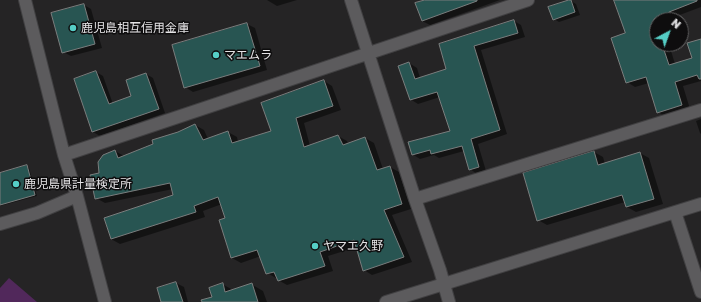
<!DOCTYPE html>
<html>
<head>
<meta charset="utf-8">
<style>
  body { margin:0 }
  #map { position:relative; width:701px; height:302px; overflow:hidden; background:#252425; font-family:"Golos Text",sans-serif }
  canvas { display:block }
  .north { position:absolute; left:649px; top:12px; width:40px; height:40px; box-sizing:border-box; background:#0e0d0e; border:1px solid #646364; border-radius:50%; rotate:41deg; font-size:11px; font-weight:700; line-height:16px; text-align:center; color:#e4e3e5 }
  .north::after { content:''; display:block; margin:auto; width:14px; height:18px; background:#55cec6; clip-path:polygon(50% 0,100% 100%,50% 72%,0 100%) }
</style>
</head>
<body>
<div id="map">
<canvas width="701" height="302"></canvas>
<div class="north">N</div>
</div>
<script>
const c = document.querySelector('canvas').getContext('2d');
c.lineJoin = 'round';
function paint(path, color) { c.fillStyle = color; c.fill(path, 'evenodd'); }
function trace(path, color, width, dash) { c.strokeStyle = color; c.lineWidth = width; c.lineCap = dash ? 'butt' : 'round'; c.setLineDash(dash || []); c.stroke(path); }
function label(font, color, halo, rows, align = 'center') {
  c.font = font + ' "Golos Text","Noto Sans JP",sans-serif'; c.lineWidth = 3; c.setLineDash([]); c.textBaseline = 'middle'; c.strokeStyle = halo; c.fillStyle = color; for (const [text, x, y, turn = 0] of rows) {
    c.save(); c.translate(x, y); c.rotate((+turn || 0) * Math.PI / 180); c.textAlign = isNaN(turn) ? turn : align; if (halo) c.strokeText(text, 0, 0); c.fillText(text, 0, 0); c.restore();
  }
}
paint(new Path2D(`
  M 9,278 L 37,302 L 0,302 L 0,288 Z`), '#51285b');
paint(new Path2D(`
  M 267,0 L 297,0 L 277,6 Z
  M 427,0 L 500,0 L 430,25 L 422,21 Z
  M 616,0 L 701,0 L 701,7 L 677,16 L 677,19 L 673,20 L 657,20 L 657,44 L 669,44 L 675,64 L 693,59 L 701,40 L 701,81 L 683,86 L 690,109 L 666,117 L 658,112 L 649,83 L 635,87 L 627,82 L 626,34 Z
  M 571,1 L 576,4 L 580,15 L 559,22 L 554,19 Z
  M 84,5 L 91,9 L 102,48 L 71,56 L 63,52 Z
  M 514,21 L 521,25 L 525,37 L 481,50 L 507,134 L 478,144 L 486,171 L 477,174 L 470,169 L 464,151 L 439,158 L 434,155 L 420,159 L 412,154 L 451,132 L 440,97 L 418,104 L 410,99 L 409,63 L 417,68 L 420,78 L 447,69 L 440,45 Z
  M 247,24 L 255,28 L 267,70 L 193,92 L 185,87 Z
  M 96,72 L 103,76 L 113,104 L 133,97 L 146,74 L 153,78 L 165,113 L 100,136 L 93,132 L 75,79 Z
  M 324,81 L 332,86 L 341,110 L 304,123 L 310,146 L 338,136 L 347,141 L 348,144 L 365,138 L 374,143 L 383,169 L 390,167 L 399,172 L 411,209 L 392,215 L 412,262 L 372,275 L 364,270 L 357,247 L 328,256 L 333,271 L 287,285 L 278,280 L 278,278 L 276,278 L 267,273 L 261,256 L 241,263 L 232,258 L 227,219 L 222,204 L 203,211 L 205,217 L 120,244 L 111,239 L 174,196 L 173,189 L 105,203 L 96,198 L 100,174 L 115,151 L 124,156 L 195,125 L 204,130 L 208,139 L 228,132 L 237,137 L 238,142 L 272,131 Z
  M 701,119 L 701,134 L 700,133 L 696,121 Z
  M 594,152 L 603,157 L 605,164 L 640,153 L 649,158 L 663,204 L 636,212 L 627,207 L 625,202 L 547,225 L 538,220 Z
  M 27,167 L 29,168 L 37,196 L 0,206 L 0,174 Z
  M 176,283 L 184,287 L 188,302 L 162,302 Z
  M 222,284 L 233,290 L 251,284 L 263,291 L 267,302 L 215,302 Z`), '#0007');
const building = new Path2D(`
  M 425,0 L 477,0 L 477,1 L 422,21 L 415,3 Z
  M 569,0 L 571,0 L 575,12 L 553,20 L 548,7 Z
  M 614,0 L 697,0 L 697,1 L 669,12 L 669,14 L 654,19 L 657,27 L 657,44 L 662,44 L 669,65 L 692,58 L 687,43 L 701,39 L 701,79 L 699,79 L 697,75 L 675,82 L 682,105 L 657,113 L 646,77 L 626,83 L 611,38 L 625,33 Z
  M 84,4 L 95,44 L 62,53 L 51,13 Z
  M 514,20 L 518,33 L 474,46 L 500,130 L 471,139 L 479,167 L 469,170 L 462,146 L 431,154 L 430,150 L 412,155 L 408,142 L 450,131 L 437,92 L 410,100 L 398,66 L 409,62 L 415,79 L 446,69 L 439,44 Z
  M 247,23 L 260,66 L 184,88 L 172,45 Z
  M 96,71 L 109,104 L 131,96 L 126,80 L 146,73 L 159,109 L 92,132 L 74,79 Z
  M 324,80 L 333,106 L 296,118 L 304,147 L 338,135 L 343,145 L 365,137 L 377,170 L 390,166 L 402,204 L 384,210 L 404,257 L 363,271 L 354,240 L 320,252 L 325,266 L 278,281 L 274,272 L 266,274 L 257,250 L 231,258 L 219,220 L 225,218 L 218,197 L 194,206 L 196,212 L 111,239 L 104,218 L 173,195 L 170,183 L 95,199 L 90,175 L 99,173 L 98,162 L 103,155 L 115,150 L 118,158 L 153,144 L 152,140 L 178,132 L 195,124 L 203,140 L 228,131 L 232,143 L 271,131 L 261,103 Z
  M 594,151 L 598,165 L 640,152 L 654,199 L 626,207 L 622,195 L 537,221 L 523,173 Z
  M 27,165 L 35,195 L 0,205 L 0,173 Z
  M 176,282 L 183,302 L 161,302 L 157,288 Z
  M 223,283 L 225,292 L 252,283 L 258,302 L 202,302 L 201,300 L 212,297 L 209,288 Z`);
paint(building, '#285552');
trace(building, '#7a7d7d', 1);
const minor = new Path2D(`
  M 25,0 L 64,155 L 77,196 L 105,302
  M 351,0 L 415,199 L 440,270 L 449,302
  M 64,155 L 528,0
  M 415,199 L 701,110
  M 675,212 L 701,292
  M 0,224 L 37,213 L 77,196
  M 386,302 L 701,204`);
trace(minor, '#414042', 14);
trace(minor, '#5c5b5d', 12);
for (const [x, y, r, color] of [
  [73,28,4,"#55cec6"],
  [216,55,4,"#55cec6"],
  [16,184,4,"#55cec6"],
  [315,246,4,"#55cec6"]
]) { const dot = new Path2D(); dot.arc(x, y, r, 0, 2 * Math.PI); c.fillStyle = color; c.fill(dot); trace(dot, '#0e0d0e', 1.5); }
label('12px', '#e4e3e5', '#0e0d0e', [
  ["鹿児島相互信用金庫",81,28],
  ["マエムラ",224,55],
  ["鹿児島県計量検定所",24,184],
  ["ヤマエ久野",323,246]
], 'left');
</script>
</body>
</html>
